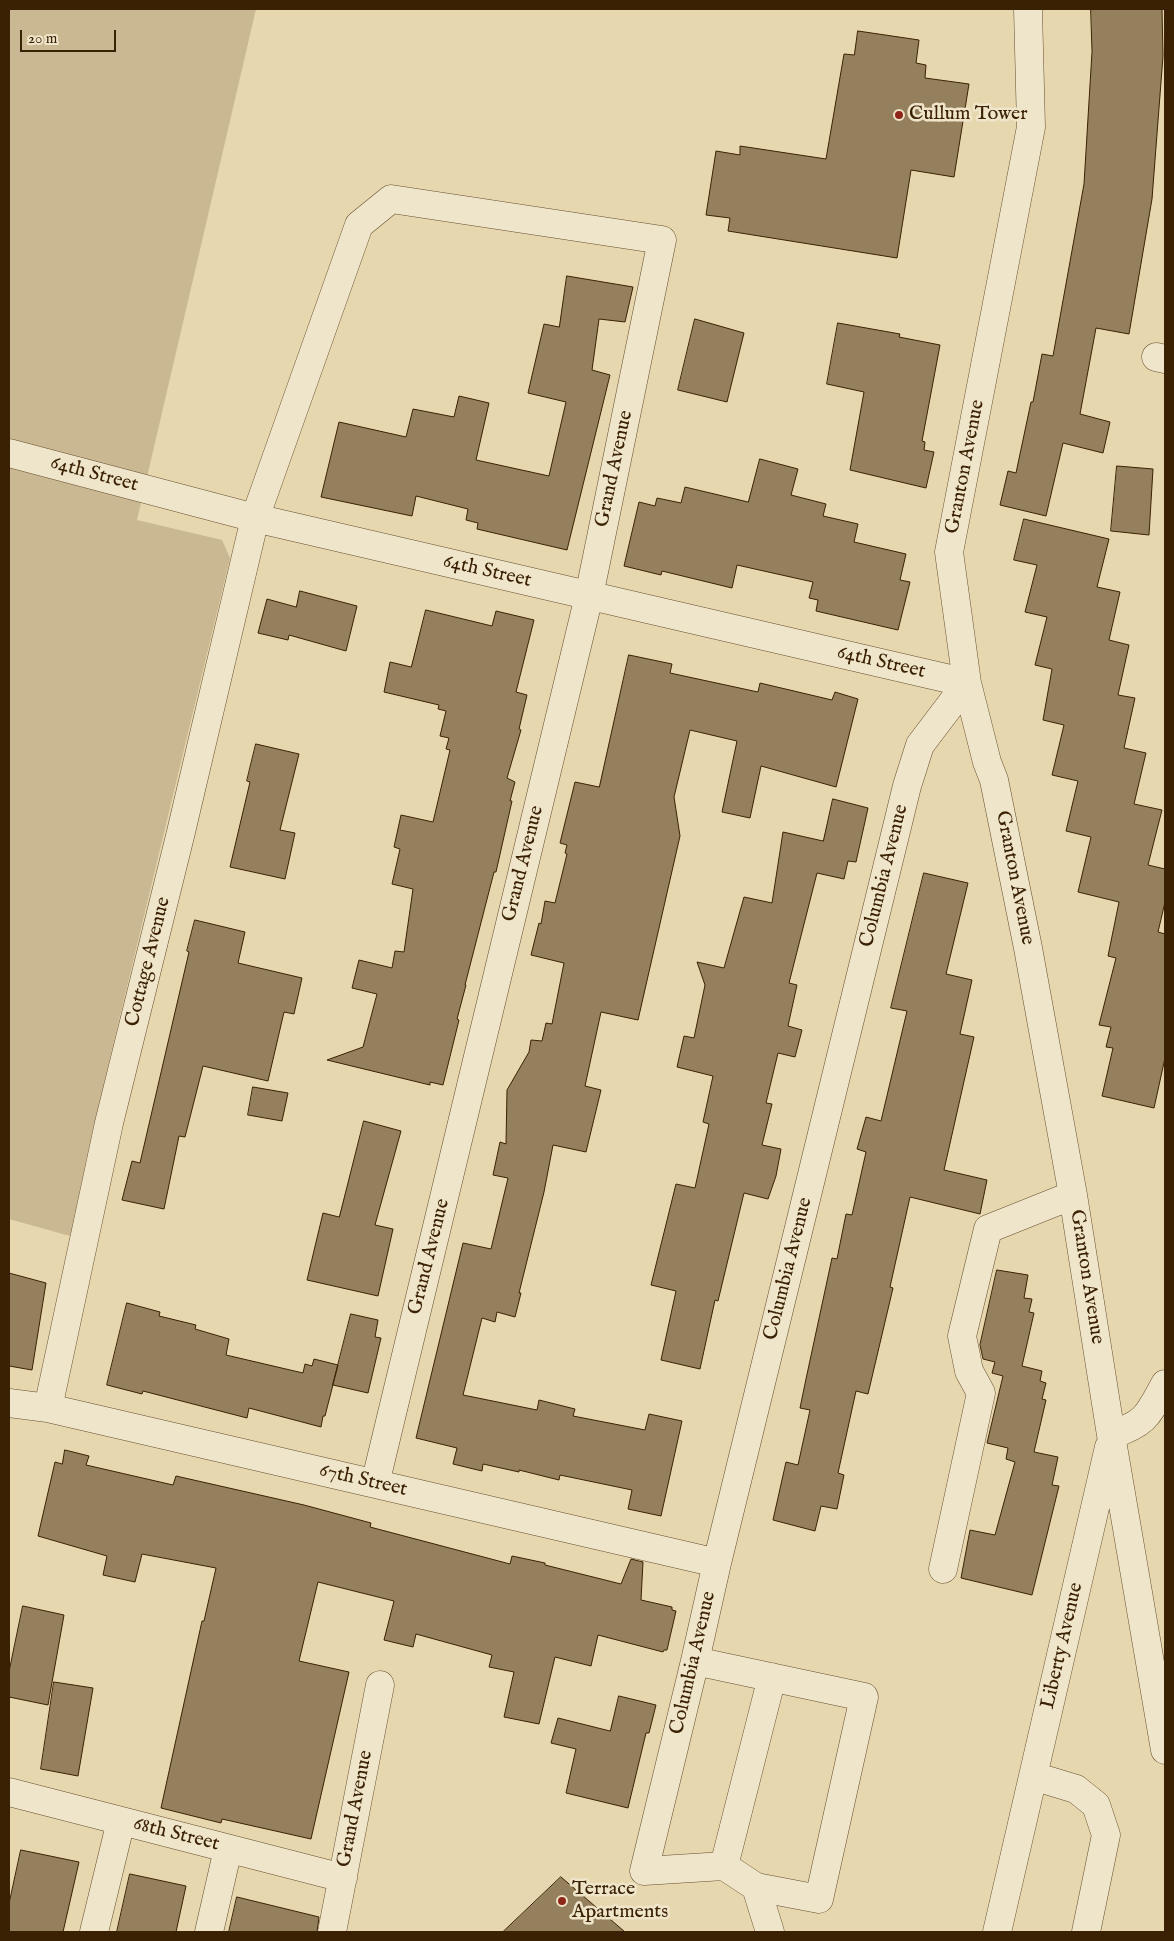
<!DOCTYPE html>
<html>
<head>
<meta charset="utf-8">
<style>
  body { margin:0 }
  #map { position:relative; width:1174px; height:1941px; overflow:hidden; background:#e6d7ae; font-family:"IM FELL English",serif }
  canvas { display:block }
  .frame { position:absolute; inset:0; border:10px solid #3b2103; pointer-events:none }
  .scale { position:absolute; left:20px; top:30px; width:96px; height:22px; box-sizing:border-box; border:2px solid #3b2103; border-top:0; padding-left:6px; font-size:15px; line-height:18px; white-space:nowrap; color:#3b2103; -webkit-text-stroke:4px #efe5ca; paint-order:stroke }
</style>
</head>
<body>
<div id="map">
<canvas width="1174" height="1941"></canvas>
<div class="frame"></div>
<div class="scale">20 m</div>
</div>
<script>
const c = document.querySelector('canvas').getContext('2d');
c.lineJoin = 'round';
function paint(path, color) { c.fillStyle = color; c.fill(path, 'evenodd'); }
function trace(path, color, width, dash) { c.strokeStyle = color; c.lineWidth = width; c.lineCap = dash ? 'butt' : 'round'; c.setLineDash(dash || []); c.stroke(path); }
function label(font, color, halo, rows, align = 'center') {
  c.font = font + ' "IM FELL English",serif'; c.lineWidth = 5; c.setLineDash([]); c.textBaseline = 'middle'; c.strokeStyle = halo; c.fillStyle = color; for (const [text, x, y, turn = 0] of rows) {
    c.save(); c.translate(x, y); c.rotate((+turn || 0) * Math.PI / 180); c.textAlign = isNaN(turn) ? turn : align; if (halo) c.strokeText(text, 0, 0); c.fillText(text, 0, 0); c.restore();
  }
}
paint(new Path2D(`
  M 9,9 L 256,9 L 137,520 L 222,540 L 230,558 L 93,1128 L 70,1236 L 9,1219 Z`), '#c9b891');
const building = new Path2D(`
  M 1091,9 L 1162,9 L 1163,56 L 1152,199 L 1129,334 L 1096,328 L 1080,414 L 1110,422 L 1103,453 L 1063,443 L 1046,516 L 1000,505 L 1008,471 L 1016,473 L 1031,402 L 1033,402 L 1042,354 L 1053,356 L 1084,184 L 1092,52 Z
  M 858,31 L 919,40 L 916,63 L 926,65 L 925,78 L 969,84 L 954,177 L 911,170 L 897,258 L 728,231 L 730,218 L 706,215 L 716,151 L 740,155 L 740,146 L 826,159 L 844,54 L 854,55 Z
  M 567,276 L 633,287 L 625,322 L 599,319 L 592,370 L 610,375 L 567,550 L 477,529 L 478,523 L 466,520 L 468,509 L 416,496 L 412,516 L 321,497 L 339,422 L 406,437 L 413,409 L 454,417 L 459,396 L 489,403 L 476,460 L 549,476 L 566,402 L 528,393 L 544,324 L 559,327 Z
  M 695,319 L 744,333 L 727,402 L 678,390 Z
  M 838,323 L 900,334 L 899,337 L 940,345 L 922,441 L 925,442 L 924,450 L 934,452 L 926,488 L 850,470 L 864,392 L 827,384 Z
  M 760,459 L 798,469 L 791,495 L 826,504 L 823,516 L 858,524 L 854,542 L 906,554 L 900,580 L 910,582 L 898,630 L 816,611 L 818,600 L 809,598 L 813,582 L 737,565 L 732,588 L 662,571 L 661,575 L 624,566 L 639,502 L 655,506 L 657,498 L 681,503 L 685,487 L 748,502 Z
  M 1117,466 L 1153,469 L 1149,535 L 1111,531 Z
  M 1024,519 L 1109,539 L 1097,587 L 1120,592 L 1109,640 L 1129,645 L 1118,695 L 1135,698 L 1124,748 L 1146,753 L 1134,804 L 1162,810 L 1148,865 L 1165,869 L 1165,902 L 1158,932 L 1165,934 L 1165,1058 L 1154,1108 L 1102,1096 L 1113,1048 L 1106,1047 L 1111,1027 L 1099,1025 L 1116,958 L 1108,956 L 1119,902 L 1078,892 L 1091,837 L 1066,831 L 1078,781 L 1052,775 L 1064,725 L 1043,720 L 1052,669 L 1035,665 L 1047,617 L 1025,612 L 1037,565 L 1014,560 Z
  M 300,591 L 357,606 L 346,651 L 289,635 L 288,640 L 258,633 L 267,599 L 296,607 Z
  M 426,610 L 492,626 L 496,611 L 534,620 L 516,692 L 527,695 L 519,729 L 521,730 L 507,778 L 515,782 L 510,801 L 512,801 L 496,872 L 494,872 L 465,985 L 466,985 L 457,1019 L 459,1020 L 443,1085 L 430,1082 L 430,1085 L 327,1060 L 363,1047 L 377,994 L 352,988 L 359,960 L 392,968 L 395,951 L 404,952 L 413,889 L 392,884 L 400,849 L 394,847 L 401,815 L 433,822 L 450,750 L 446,749 L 449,738 L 440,736 L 446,711 L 438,709 L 439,705 L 384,692 L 390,662 L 411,667 Z
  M 629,655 L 672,664 L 670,673 L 758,692 L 760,683 L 832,700 L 835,692 L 858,699 L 836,787 L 761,766 L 750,818 L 722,812 L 737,741 L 690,730 L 674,797 L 680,836 L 638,1020 L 601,1012 L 585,1086 L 601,1090 L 586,1152 L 553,1145 L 544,1192 L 519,1293 L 521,1293 L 515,1317 L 497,1312 L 495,1322 L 482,1318 L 463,1395 L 537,1410 L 539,1400 L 575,1409 L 573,1416 L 645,1430 L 649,1414 L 682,1421 L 661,1516 L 628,1509 L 632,1490 L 560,1475 L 559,1480 L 519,1470 L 519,1472 L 483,1464 L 482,1471 L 453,1464 L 457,1448 L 416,1438 L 463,1243 L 491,1249 L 508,1178 L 493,1175 L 500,1142 L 506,1144 L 507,1090 L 529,1052 L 531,1040 L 542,1041 L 546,1023 L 552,1024 L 564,963 L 531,955 L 539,923 L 541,924 L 545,901 L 555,903 L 567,854 L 565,853 L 567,845 L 560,843 L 575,782 L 599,787 Z
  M 256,744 L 299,754 L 280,830 L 295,833 L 285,879 L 230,867 L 250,782 L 247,781 Z
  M 833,799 L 868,808 L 856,862 L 848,861 L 844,879 L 817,873 L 789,983 L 797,985 L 788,1026 L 802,1030 L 795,1057 L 778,1053 L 766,1103 L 772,1104 L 762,1145 L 781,1149 L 776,1176 L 768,1199 L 744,1193 L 718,1301 L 715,1300 L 700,1369 L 661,1360 L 676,1291 L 651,1285 L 676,1184 L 695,1188 L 709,1124 L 703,1122 L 713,1076 L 677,1067 L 684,1036 L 694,1038 L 705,985 L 697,962 L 724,968 L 744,897 L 772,903 L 783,832 L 823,841 Z
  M 924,873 L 968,883 L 946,974 L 972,980 L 960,1034 L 974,1037 L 944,1170 L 987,1180 L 980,1214 L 910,1197 L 890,1287 L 893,1288 L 868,1394 L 856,1391 L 838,1473 L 844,1475 L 837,1509 L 821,1506 L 815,1531 L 773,1520 L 786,1462 L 798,1465 L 810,1410 L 800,1408 L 806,1379 L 832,1258 L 837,1259 L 846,1214 L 852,1215 L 866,1152 L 857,1149 L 866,1117 L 881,1121 L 907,1011 L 891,1008 Z
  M 195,920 L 245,932 L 238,963 L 302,978 L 294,1014 L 284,1012 L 268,1081 L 203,1066 L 185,1137 L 179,1136 L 164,1209 L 122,1200 L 132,1161 L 140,1163 L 189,952 L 187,951 Z
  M 253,1087 L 288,1093 L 282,1121 L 248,1115 Z
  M 364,1121 L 401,1131 L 375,1225 L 393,1229 L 378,1296 L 307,1280 L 323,1213 L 339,1217 Z
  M 997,1270 L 1028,1275 L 1024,1298 L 1032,1299 L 1029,1312 L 1034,1313 L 1022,1366 L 1042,1371 L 1040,1381 L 1046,1383 L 1042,1399 L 1046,1400 L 1034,1452 L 1058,1457 L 1052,1485 L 1059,1486 L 1032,1595 L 961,1578 L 970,1530 L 995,1535 L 1015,1462 L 1006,1459 L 1008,1448 L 987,1443 L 1003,1376 L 992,1373 L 995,1362 L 983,1359 L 980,1345 Z
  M 9,1273 L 46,1283 L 32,1370 L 9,1366 Z
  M 127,1303 L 160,1312 L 159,1316 L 196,1325 L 195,1329 L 229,1339 L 226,1355 L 303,1373 L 305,1364 L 312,1366 L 314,1359 L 338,1365 L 325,1416 L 323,1416 L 321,1427 L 249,1408 L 247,1418 L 143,1391 L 142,1394 L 107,1385 Z
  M 351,1314 L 378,1320 L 375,1337 L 381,1338 L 368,1393 L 333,1385 Z
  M 65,1450 L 89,1456 L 86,1465 L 173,1485 L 176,1476 L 304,1505 L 371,1523 L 370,1527 L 510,1564 L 512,1556 L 545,1563 L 545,1565 L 621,1584 L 631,1559 L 643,1562 L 641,1600 L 672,1607 L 672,1610 L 676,1611 L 667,1650 L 664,1650 L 663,1652 L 598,1635 L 591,1666 L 555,1657 L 539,1724 L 504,1717 L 514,1672 L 489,1667 L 492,1655 L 416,1634 L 413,1647 L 384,1640 L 394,1601 L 318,1582 L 299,1661 L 349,1672 L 311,1839 L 222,1819 L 221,1823 L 161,1808 L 202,1621 L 204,1621 L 216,1568 L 142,1554 L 135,1582 L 103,1575 L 107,1556 L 38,1536 L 55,1462 L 62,1464 Z
  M 23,1606 L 64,1615 L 48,1705 L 9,1697 L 9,1672 Z
  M 54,1682 L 93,1688 L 78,1776 L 41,1769 Z
  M 619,1696 L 656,1705 L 649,1733 L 646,1733 L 628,1808 L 566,1793 L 576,1749 L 551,1743 L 558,1718 L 610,1731 Z
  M 21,1850 L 79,1862 L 63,1932 L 9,1932 L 9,1904 Z
  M 130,1874 L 186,1886 L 176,1932 L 117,1932 Z
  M 561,1877 L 625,1932 L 503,1932 Z
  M 237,1897 L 319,1917 L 317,1932 L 229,1932 Z`);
paint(building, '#94805c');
trace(building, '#3b2103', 1);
const minor = new Path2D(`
  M 1028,9 L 1031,127 L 949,552 L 967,683 L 987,762 L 994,780 L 1028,948 L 1073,1195 L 1111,1435 L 1165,1750
  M 1156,357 L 1165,359
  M 9,453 L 255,518 L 967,683
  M 9,1403 L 48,1408 L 717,1563
  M 48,1408 L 109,1123 L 181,832 L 255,518 L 359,225 L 391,199 L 662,240 L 589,596 L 375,1484
  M 1111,1435 C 1147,1423 1148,1415 1165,1384
  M 943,1569 L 981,1393 L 969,1371 L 962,1336 L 988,1229 L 1073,1195
  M 695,1661 L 864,1697 L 819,1899 L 756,1887 L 724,1866 L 644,1871 L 695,1661 L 717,1563 L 907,786 L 920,745 L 967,683
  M 1033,1776 L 1076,1789 L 1096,1805 L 1106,1835 L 1086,1932
  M 9,1792 L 343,1878
  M 724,1866 L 772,1677
  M 756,1887 L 770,1932
  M 94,1932 L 121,1821
  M 209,1932 L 228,1849
  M 332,1932 L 380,1685
  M 997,1932 L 1109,1447`);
trace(minor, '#664e2e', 29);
trace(minor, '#efe5ca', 28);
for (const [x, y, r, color] of [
  [899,115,5,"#8f2418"],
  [562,1901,5,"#8f2418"]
]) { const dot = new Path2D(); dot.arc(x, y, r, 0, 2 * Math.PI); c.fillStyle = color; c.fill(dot); trace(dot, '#efe5ca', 2); }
label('20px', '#3b2103', '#efe5ca', [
  ["Cullum Tower",909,115],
  ["Terrace",572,1890],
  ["Apartments",572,1913]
], 'left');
label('20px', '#3b2103', '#efe5ca', [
  ["Granton Avenue",966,467,-79],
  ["Grand Avenue",615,469,-78],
  ["64th Street",94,475,15],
  ["64th Street",487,572,13],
  ["64th Street",881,663,13],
  ["Grand Avenue",524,864,-76],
  ["Columbia Avenue",885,876,-76],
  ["Granton Avenue",1014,878,79],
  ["Cottage Avenue",149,962,-76],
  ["Grand Avenue",430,1257,-76],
  ["Columbia Avenue",789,1269,-76],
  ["Granton Avenue",1086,1277,81],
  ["67th Street",363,1481,13],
  ["Liberty Avenue",1063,1646,-77],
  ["Columbia Avenue",694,1663,-77],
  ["Grand Avenue",356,1809,-79],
  ["68th Street",176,1835,14]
]);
</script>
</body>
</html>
